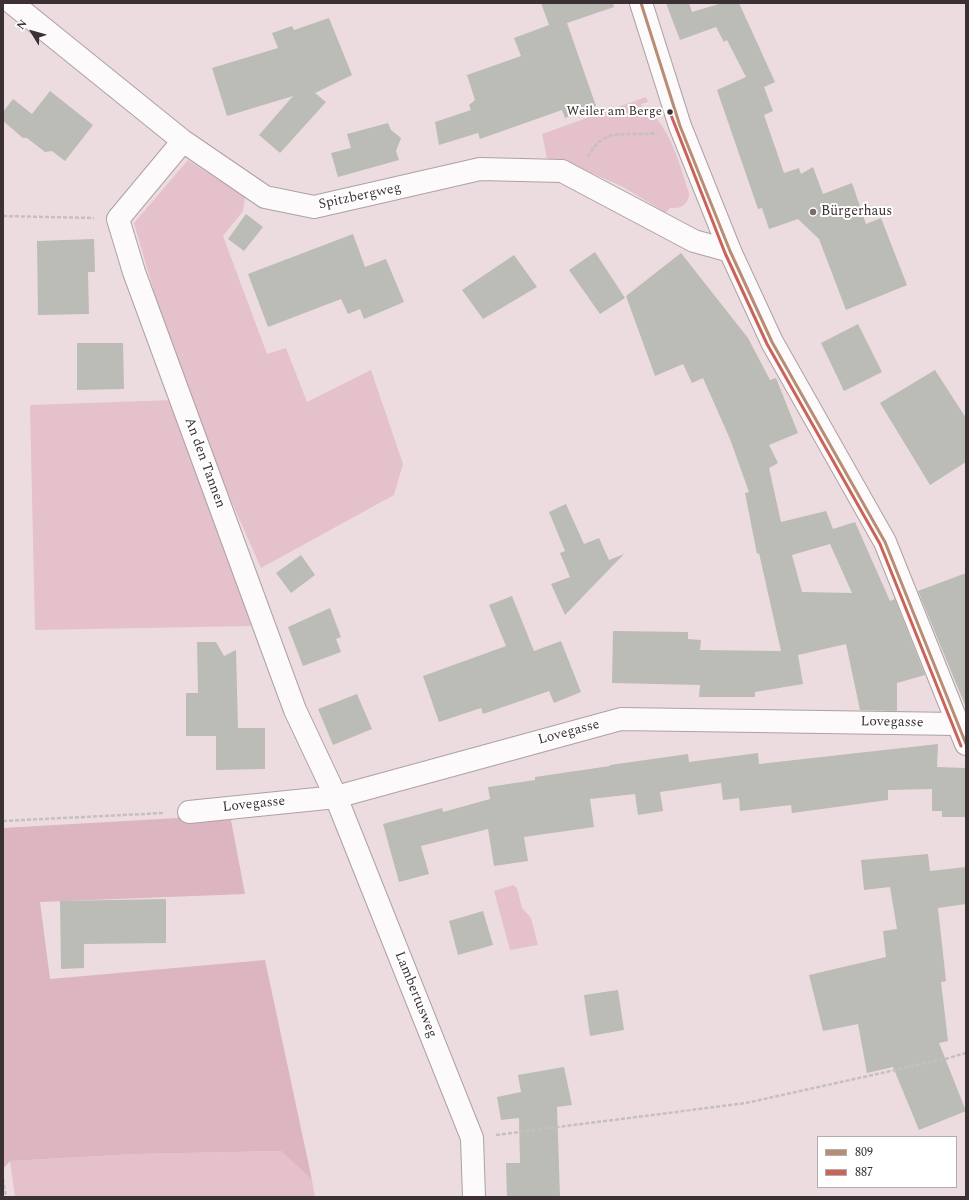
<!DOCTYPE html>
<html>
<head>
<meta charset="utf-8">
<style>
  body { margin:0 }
  #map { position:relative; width:969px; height:1200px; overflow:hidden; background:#ecdce0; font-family:Spectral,serif }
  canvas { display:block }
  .frame { position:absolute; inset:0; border:4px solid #3b3033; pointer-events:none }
  .legend { position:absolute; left:817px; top:1136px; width:140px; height:52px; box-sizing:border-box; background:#fff; border:1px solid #b1acad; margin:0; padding:5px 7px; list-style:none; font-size:12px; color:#3b3033 }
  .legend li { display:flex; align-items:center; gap:8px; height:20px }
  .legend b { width:20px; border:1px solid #b1acad }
  .north { position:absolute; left:12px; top:12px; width:40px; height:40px; -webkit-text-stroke:3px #fff; paint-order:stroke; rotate:307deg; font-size:11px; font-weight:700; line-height:16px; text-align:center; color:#3b3033 }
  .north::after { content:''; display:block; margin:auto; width:14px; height:18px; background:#3b3033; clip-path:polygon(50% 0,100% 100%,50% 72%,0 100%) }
</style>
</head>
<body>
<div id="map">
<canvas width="969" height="1200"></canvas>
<div class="frame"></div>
<ul class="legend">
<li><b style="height:5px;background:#b98d73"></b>809</li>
<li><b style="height:5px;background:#ca635a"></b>887</li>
</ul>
<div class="north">N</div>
</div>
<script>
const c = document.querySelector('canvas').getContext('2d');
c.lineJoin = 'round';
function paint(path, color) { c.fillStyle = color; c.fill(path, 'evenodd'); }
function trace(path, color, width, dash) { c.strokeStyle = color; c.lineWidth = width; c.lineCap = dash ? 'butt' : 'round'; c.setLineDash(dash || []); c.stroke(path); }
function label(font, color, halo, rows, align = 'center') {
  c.font = font + ' Spectral,serif'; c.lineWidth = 4; c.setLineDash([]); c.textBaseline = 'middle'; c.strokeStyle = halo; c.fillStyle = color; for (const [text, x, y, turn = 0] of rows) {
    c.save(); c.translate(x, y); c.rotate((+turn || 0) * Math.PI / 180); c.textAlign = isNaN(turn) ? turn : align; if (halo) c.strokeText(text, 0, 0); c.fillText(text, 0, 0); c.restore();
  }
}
paint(new Path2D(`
  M 646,97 L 648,102 L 641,104 L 646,118 L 653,115 C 673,135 680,167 689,193 C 689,204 682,209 670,208 L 666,213 L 623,187 L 585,170 L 547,158 L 542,134 Z
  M 188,160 L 245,197 L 243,211 L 223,236 L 267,354 L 286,348 L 307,402 L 371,370 L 403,464 L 394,495 L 261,568 L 207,446 L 165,330 L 134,223 Z
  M 174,400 L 232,563 L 251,626 L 35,630 L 30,405 Z
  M 513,885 L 517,888 L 522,908 L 531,918 L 538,945 L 510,950 L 494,891 Z
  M 281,1151 L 312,1180 L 315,1197 L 15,1197 L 10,1161 L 135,1154 Z`), '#e4c1cb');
paint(new Path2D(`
  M 230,815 L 245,894 L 40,902 L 50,979 L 265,960 L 312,1180 L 281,1151 L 135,1154 L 10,1161 L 3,1169 L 3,828 Z`), '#dcb5c0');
paint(new Path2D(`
  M 541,3 L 613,3 L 614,7 L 567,23 L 596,106 L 565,118 L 562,110 L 480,139 L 478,133 L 439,145 L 435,122 L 471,110 L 469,105 L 475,100 L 467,75 L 521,56 L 514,38 L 549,25 Z
  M 666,3 L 689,3 L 692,12 L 722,3 L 739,3 L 775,82 L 764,87 L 773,111 L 764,115 L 784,173 L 799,168 L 801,174 L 813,167 L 823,194 L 852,183 L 866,224 L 881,218 L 907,285 L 846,310 L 819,239 L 798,219 L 769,229 L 762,208 L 758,209 L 717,90 L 746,77 L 727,40 L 724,42 L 716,27 L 680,40 Z
  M 329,18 L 352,75 L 315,93 L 326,102 L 280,153 L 259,135 L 293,96 L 227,116 L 212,68 L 278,48 L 272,33 L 292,26 L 294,30 Z
  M 50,91 L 93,125 L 65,161 L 52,151 L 45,152 L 27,138 L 23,138 L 3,121 L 3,112 L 13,99 L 32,114 Z
  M 388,123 L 391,130 L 401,138 L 396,151 L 399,160 L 338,177 L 331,153 L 351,148 L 347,134 Z
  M 246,214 L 263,227 L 244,251 L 228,239 Z
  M 353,234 L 365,267 L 386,259 L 404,302 L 364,319 L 360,309 L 348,314 L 341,299 L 268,327 L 248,274 Z
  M 94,239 L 95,272 L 88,272 L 89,314 L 38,315 L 37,241 Z
  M 595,252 L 625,298 L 600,314 L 569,270 Z
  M 681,253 L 748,338 L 770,380 L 776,378 L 798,433 L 769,445 L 778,463 L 769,468 L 781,522 L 826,511 L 833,529 L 855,522 L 890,601 L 895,599 L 925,675 L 897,683 L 897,711 L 860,710 L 846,644 L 798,655 L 803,684 L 755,692 L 755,697 L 699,697 L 700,685 L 612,683 L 613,631 L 688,632 L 688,639 L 701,640 L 700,650 L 781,651 L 759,553 L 757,554 L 745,493 L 749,492 L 730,439 L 703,378 L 692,383 L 683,364 L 655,376 L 626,296 ZM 830,544 L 852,593 L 802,592 L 792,555 Z
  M 514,255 L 537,287 L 483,319 L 462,290 Z
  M 858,324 L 882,372 L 844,391 L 821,343 Z
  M 77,343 L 123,343 L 124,389 L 77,390 Z
  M 935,370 L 966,418 L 966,462 L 930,485 L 880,403 Z
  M 566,504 L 584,544 L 599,538 L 609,560 L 624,554 L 565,615 L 551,584 L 570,577 L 560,553 L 565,551 L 549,512 Z
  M 301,555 L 315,575 L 291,593 L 276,573 Z
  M 966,573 L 966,705 L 965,705 L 918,591 Z
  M 512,596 L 534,651 L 561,641 L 581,692 L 554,703 L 549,691 L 483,714 L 481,708 L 439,722 L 423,676 L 506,646 L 489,605 Z
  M 330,608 L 341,637 L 336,639 L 341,652 L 303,666 L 288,627 Z
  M 197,642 L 216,642 L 224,656 L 236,650 L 238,728 L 265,728 L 265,769 L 216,770 L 216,736 L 186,736 L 186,693 L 198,693 Z
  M 357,694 L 372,729 L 333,745 L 318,709 Z
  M 938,744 L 937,767 L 966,768 L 966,817 L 942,817 L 942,811 L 932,811 L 932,789 L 888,790 L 888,800 L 792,813 L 791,805 L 740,811 L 739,798 L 723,800 L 721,783 L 660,792 L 663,811 L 638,815 L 635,794 L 590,799 L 594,827 L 524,837 L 528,861 L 494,866 L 488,829 L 421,846 L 429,874 L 399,882 L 383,824 L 442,808 L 443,812 L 490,799 L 488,787 L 535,780 L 535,777 L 610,766 L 610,765 L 688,754 L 689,762 L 758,753 L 759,764 Z
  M 928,854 L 930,871 L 966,867 L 966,904 L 938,908 L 946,981 L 941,982 L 948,1041 L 939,1043 L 966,1111 L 919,1130 L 893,1067 L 867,1073 L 858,1024 L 823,1031 L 809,975 L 886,957 L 883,931 L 897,929 L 890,887 L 864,890 L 861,860 Z
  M 166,899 L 166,943 L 84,944 L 84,968 L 61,969 L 60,901 Z
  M 483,911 L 493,945 L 458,955 L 449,921 Z
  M 618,990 L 624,1030 L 590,1036 L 584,995 Z
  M 564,1067 L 572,1105 L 557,1107 L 560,1197 L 507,1197 L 506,1163 L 520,1163 L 519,1118 L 501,1120 L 497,1097 L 521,1092 L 518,1075 Z`), '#babcb5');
const minor = new Path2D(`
  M 12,3 L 183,141 L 265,197 L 314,207 L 480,169 L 562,171 L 694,241 L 730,251
  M 183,141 L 118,219 L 134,272 L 295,710 L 336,797 L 472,1138 L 474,1197
  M 189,812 L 336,797 L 621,719 L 957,724`);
const secondary = new Path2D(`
  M 641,3 L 680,126 L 730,251 L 772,342 L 885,542 L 966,744`);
trace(minor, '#ada1a4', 24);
trace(secondary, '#ada1a4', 24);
trace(new Path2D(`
  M 588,157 C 604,125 627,137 657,133
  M 3,216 L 94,218
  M 3,821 L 164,813
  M 496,1135 L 746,1103 L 945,1059 L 966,1053
  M 3,1179 L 6,1197`), '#c5bfc0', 2.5, [4, 2]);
trace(minor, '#fcfafa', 22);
trace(secondary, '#fcfafa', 22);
trace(new Path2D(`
  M 641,3 L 680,126 L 730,251 L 772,342 L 885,542 L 966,744`), '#b98d73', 3);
trace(new Path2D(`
  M 669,110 L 725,253 L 767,344 L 880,544 L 961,746`), '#ca635a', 3);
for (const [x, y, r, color] of [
  [670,112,3.5,"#3b3033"],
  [813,212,4,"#796c70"]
]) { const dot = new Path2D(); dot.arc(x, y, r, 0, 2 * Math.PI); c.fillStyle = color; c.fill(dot); trace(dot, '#fff', 1.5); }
label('13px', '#3b3033', '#fff', [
  ["Weiler am Berge",662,112]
], 'right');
label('14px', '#3b3033', '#fff', [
  ["Spitzbergweg",360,197,-12],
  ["An den Tannen",204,463,70],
  ["Lovegasse",892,723,1],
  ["Lovegasse",569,733,-15],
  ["Lovegasse",254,805,-6],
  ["Lambertusweg",415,995,68]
]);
label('14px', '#3b3033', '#fff', [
  ["Bürgerhaus",821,212]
], 'left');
</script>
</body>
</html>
